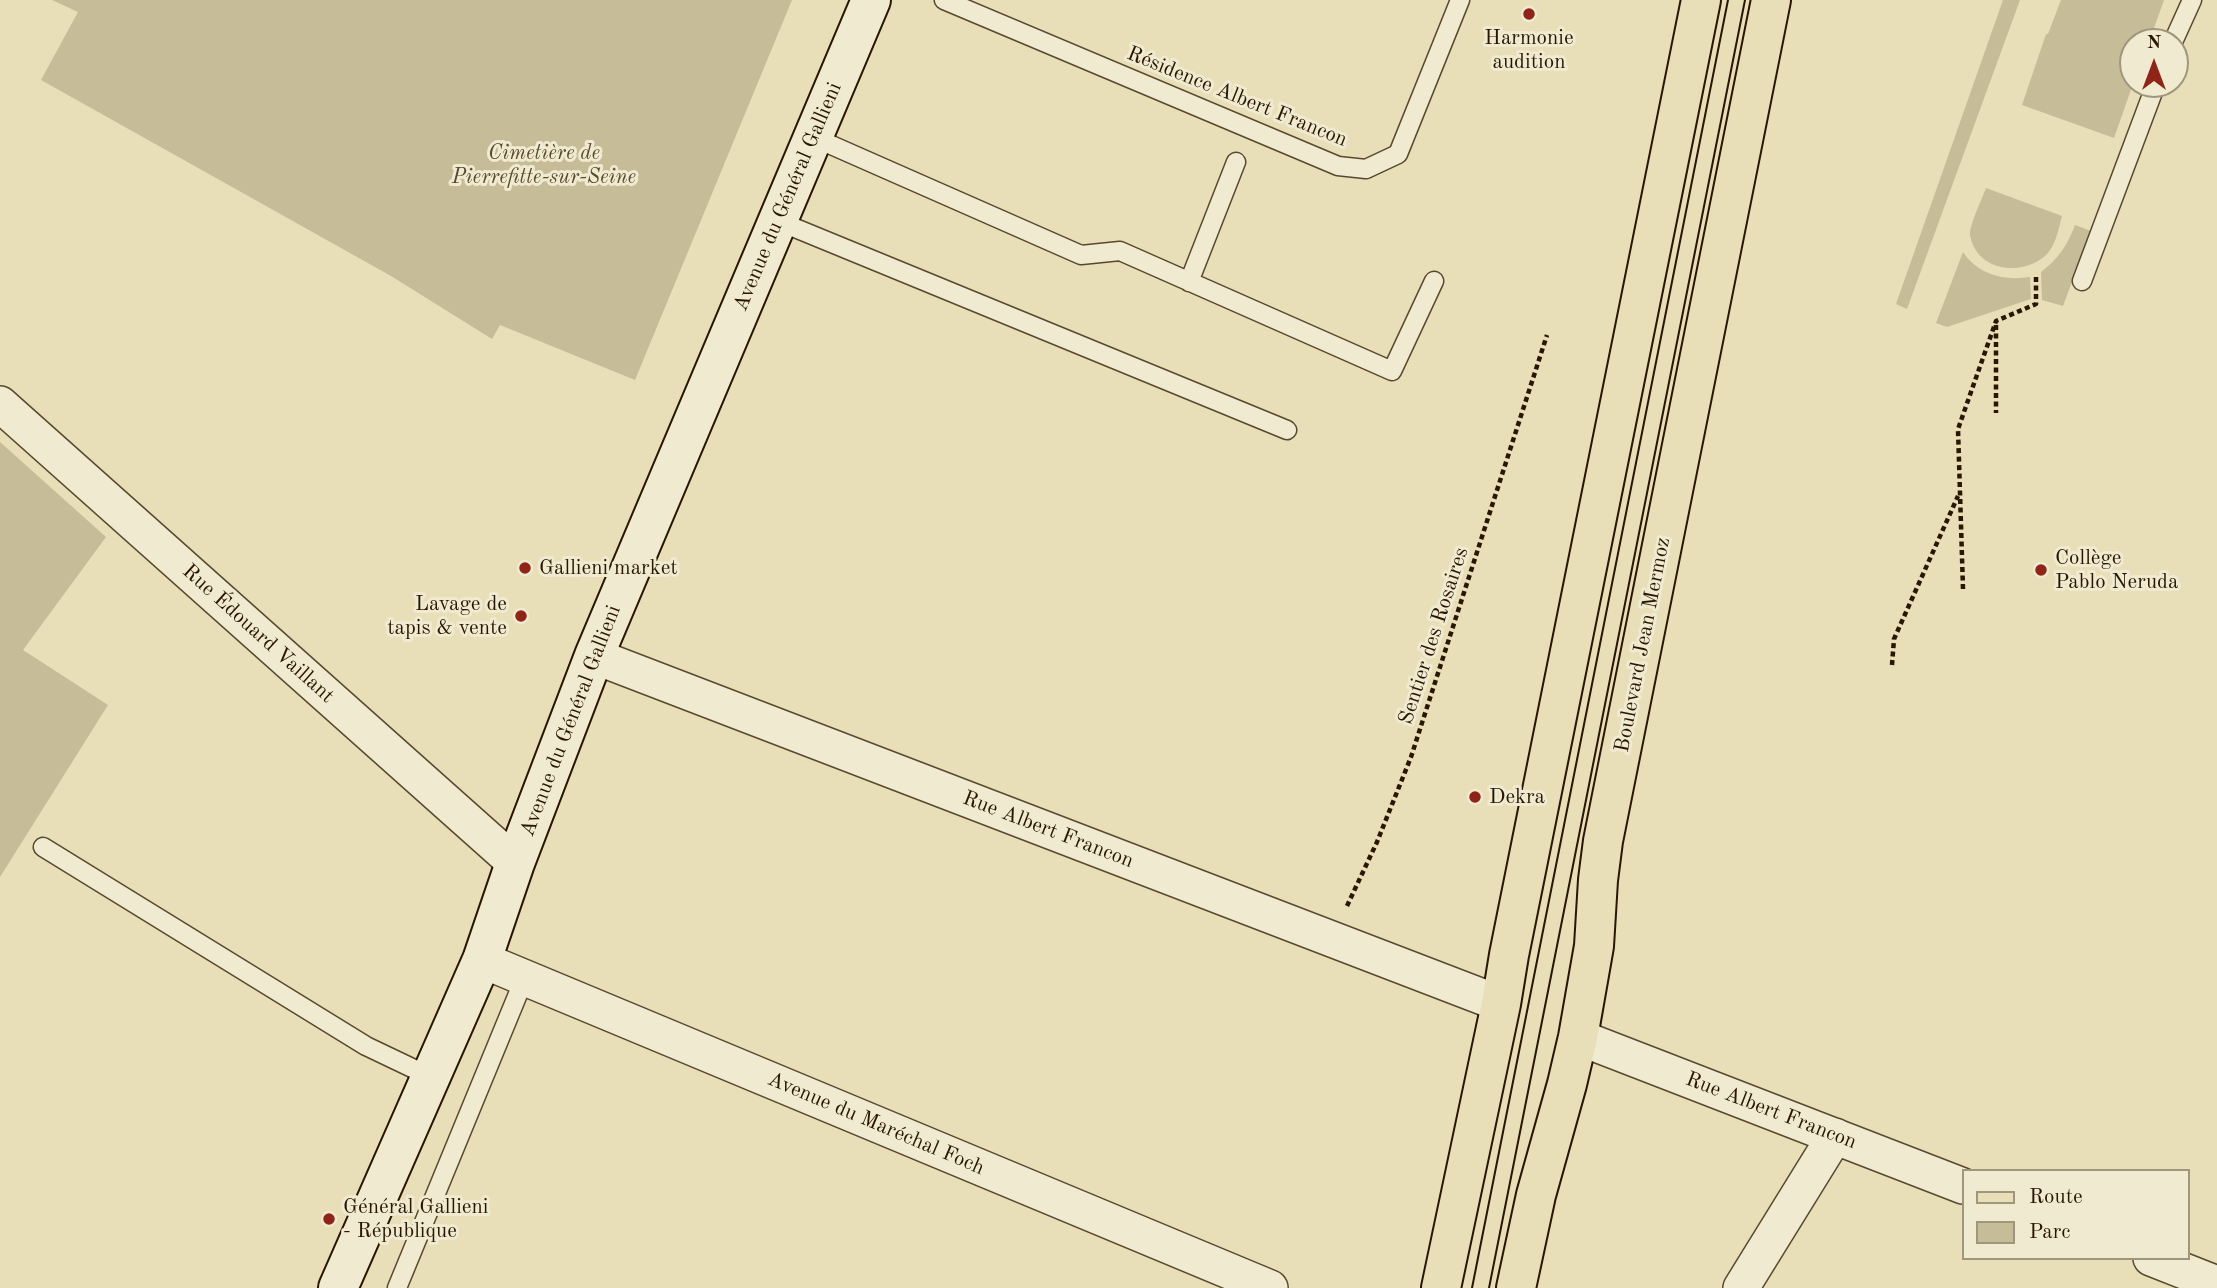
<!DOCTYPE html>
<html>
<head>
<meta charset="utf-8">
<style>
  body { margin:0 }
  #map { position:relative; width:2217px; height:1288px; overflow:hidden; background:#e8deb7; font-family:"Old Standard TT",serif }
  canvas { display:block }
  .legend { position:absolute; left:1962px; top:1169px; width:228px; height:91px; box-sizing:border-box; background:#f0ead0; border:2px solid #a0957d; margin:0; padding:9px 12px; list-style:none; font-size:21px; color:#281600 }
  .legend li { display:flex; align-items:center; gap:14px; height:35px }
  .legend b { width:35px; border:2px solid #a0957d }
  .north { position:absolute; left:2119px; top:28px; width:70px; height:70px; box-sizing:border-box; background:#f0ead0; border:2px solid #a0957d; border-radius:50%; rotate:0deg; font-size:19px; font-weight:700; line-height:28px; text-align:center; color:#281600 }
  .north::after { content:''; display:block; margin:auto; width:24px; height:32px; background:#8f2418; clip-path:polygon(50% 0,100% 100%,50% 72%,0 100%) }
</style>
</head>
<body>
<div id="map">
<canvas width="2217" height="1288"></canvas>
<ul class="legend">
<li><b style="height:9px;background:#e8deb7"></b>Route</li>
<li><b style="height:19px;background:#c7bc98"></b>Parc</li>
</ul>
<div class="north">N</div>
</div>
<script>
const c = document.querySelector('canvas').getContext('2d');
c.lineJoin = 'round';
function paint(path, color) { c.fillStyle = color; c.fill(path, 'evenodd'); }
function trace(path, color, width, dash) { c.strokeStyle = color; c.lineWidth = width; c.lineCap = dash ? 'butt' : 'round'; c.setLineDash(dash || []); c.stroke(path); }
function label(font, color, halo, rows, align = 'center') {
  c.font = font + ' "Old Standard TT",serif'; c.lineWidth = 6; c.setLineDash([]); c.textBaseline = 'middle'; c.strokeStyle = halo; c.fillStyle = color; for (const [text, x, y, turn = 0] of rows) {
    c.save(); c.translate(x, y); c.rotate((+turn || 0) * Math.PI / 180); c.textAlign = isNaN(turn) ? turn : align; if (halo) c.strokeText(text, 0, 0); c.fillText(text, 0, 0); c.restore();
  }
}
paint(new Path2D(`
  M 52,0 L 792,0 L 635,380 L 500,325 L 492,339 L 391,276 L 41,80 L 78,12 Z
  M 2003,0 L 2020,0 L 1907,309 L 1896,304 Z
  M 2061,0 L 2164,0 L 2149,42 L 2133,42 L 2133,84 L 2114,138 L 2022,105 L 2046,34 L 2048,34 Z
  M 1986,188 L 2062,216 C 2058,230 2056,246 2045,256 C 2021,277 1976,271 1970,235 C 1969,226 1982,199 1986,188 Z
  M 2075,225 L 2091,231 L 2063,306 L 2042,300 L 2041,272 C 2058,259 2067,246 2075,225 Z
  M 1963,252 C 1978,275 2005,281 2030,277 L 2031,299 L 1947,327 L 1936,323 Z
  M 0,442 L 106,537 L 23,650 L 108,705 L 0,877 Z`), '#c7bc98');
const lane = new Path2D(`
  M 944,0 L 1338,166 L 1366,169 L 1398,154 L 1460,0
  M 2173,42 L 2192,0
  M 813,137 L 1081,255 L 1120,251 L 1392,371 L 1434,281
  M 778,221 L 1287,430
  M 2082,281 L 2156,84
  M 1189,282 L 1236,162
  M 43,847 L 366,1046 L 431,1077
  M 397,1288 L 525,977`);
const street = new Path2D(`
  M 0,404 L 515,863
  M 594,656 L 1501,1004
  M 482,960 L 1270,1288
  M 1578,1037 L 1963,1186
  M 2151,1258 L 2217,1284
  M 1741,1288 L 1835,1136`);
const secondary = new Path2D(`
  M 338,1288 L 482,960 L 515,863 L 594,656 L 871,0`);
const primary = new Path2D(`
  M 1441,1288 L 1501,1004 L 1509,955 L 1701,0
  M 1516,1288 L 1536,1195 L 1567,1084 L 1578,1037 L 1594,946 L 1598,880 L 1603,841 L 1771,0`);
trace(lane, '#58482e', 21);
trace(street, '#58482e', 38);
trace(secondary, '#281600', 42);
trace(primary, '#281600', 42);
trace(new Path2D(`
  M 1996,325 L 1996,413
  M 1963,589 L 1958,429 L 1996,321 L 2036,304 L 2036,274
  M 1892,665 L 1894,639 L 1958,496
  M 1347,906 L 1377,842 L 1411,757 L 1547,335`), '#281600', 4.5, [5, 3.5]);
trace(lane, '#f0ead0', 18);
trace(street, '#f0ead0', 35);
trace(secondary, '#f0ead0', 38);
trace(primary, '#e8deb7', 38);
trace(new Path2D(`
  M 1472,1288 L 1728,0
  M 1489,1288 L 1745,0`), '#281600', 2);
for (const [x, y, r, color] of [
  [1529,14,7,"#8f2418"],
  [525,568,7,"#8f2418"],
  [2041,570,7,"#8f2418"],
  [521,616,7,"#8f2418"],
  [1475,797,7,"#8f2418"],
  [329,1219,7,"#8f2418"]
]) { const dot = new Path2D(); dot.arc(x, y, r, 0, 2 * Math.PI); c.fillStyle = color; c.fill(dot); trace(dot, '#f0ead0', 2.5); }
label('21px', '#281600', '#f0ead0', [
  ["Harmonie",1529,38,"center"],
  ["audition",1529,62,"center"],
  ["Collège",2055,558],
  ["Pablo Neruda",2055,582],
  ["Gallieni market",539,568],
  ["Lavage de",507,604,"right"],
  ["tapis & vente",507,628,"right"],
  ["Dekra",1489,797],
  ["Général Gallieni",343,1207],
  ["- République",343,1231]
], 'left');
label('21px', '#281600', '#f0ead0', [
  ["Résidence Albert Francon",1237,97,22],
  ["Avenue du Général Gallieni",788,197,-67],
  ["Rue Édouard Vaillant",258,634,42],
  ["Sentier des Rosaires",1434,636,-72],
  ["Boulevard Jean Mermoz",1643,645,-79],
  ["Avenue du Général Gallieni",571,721,-69],
  ["Rue Albert Francon",1048,830,21],
  ["Rue Albert Francon",1771,1111,21],
  ["Avenue du Maréchal Foch",876,1124,23]
]);
label('italic 21px', '#58482e', '#f0ead0', [
  ["Cimetière de",544,153],
  ["Pierrefitte-sur-Seine",544,177]
]);
</script>
</body>
</html>
